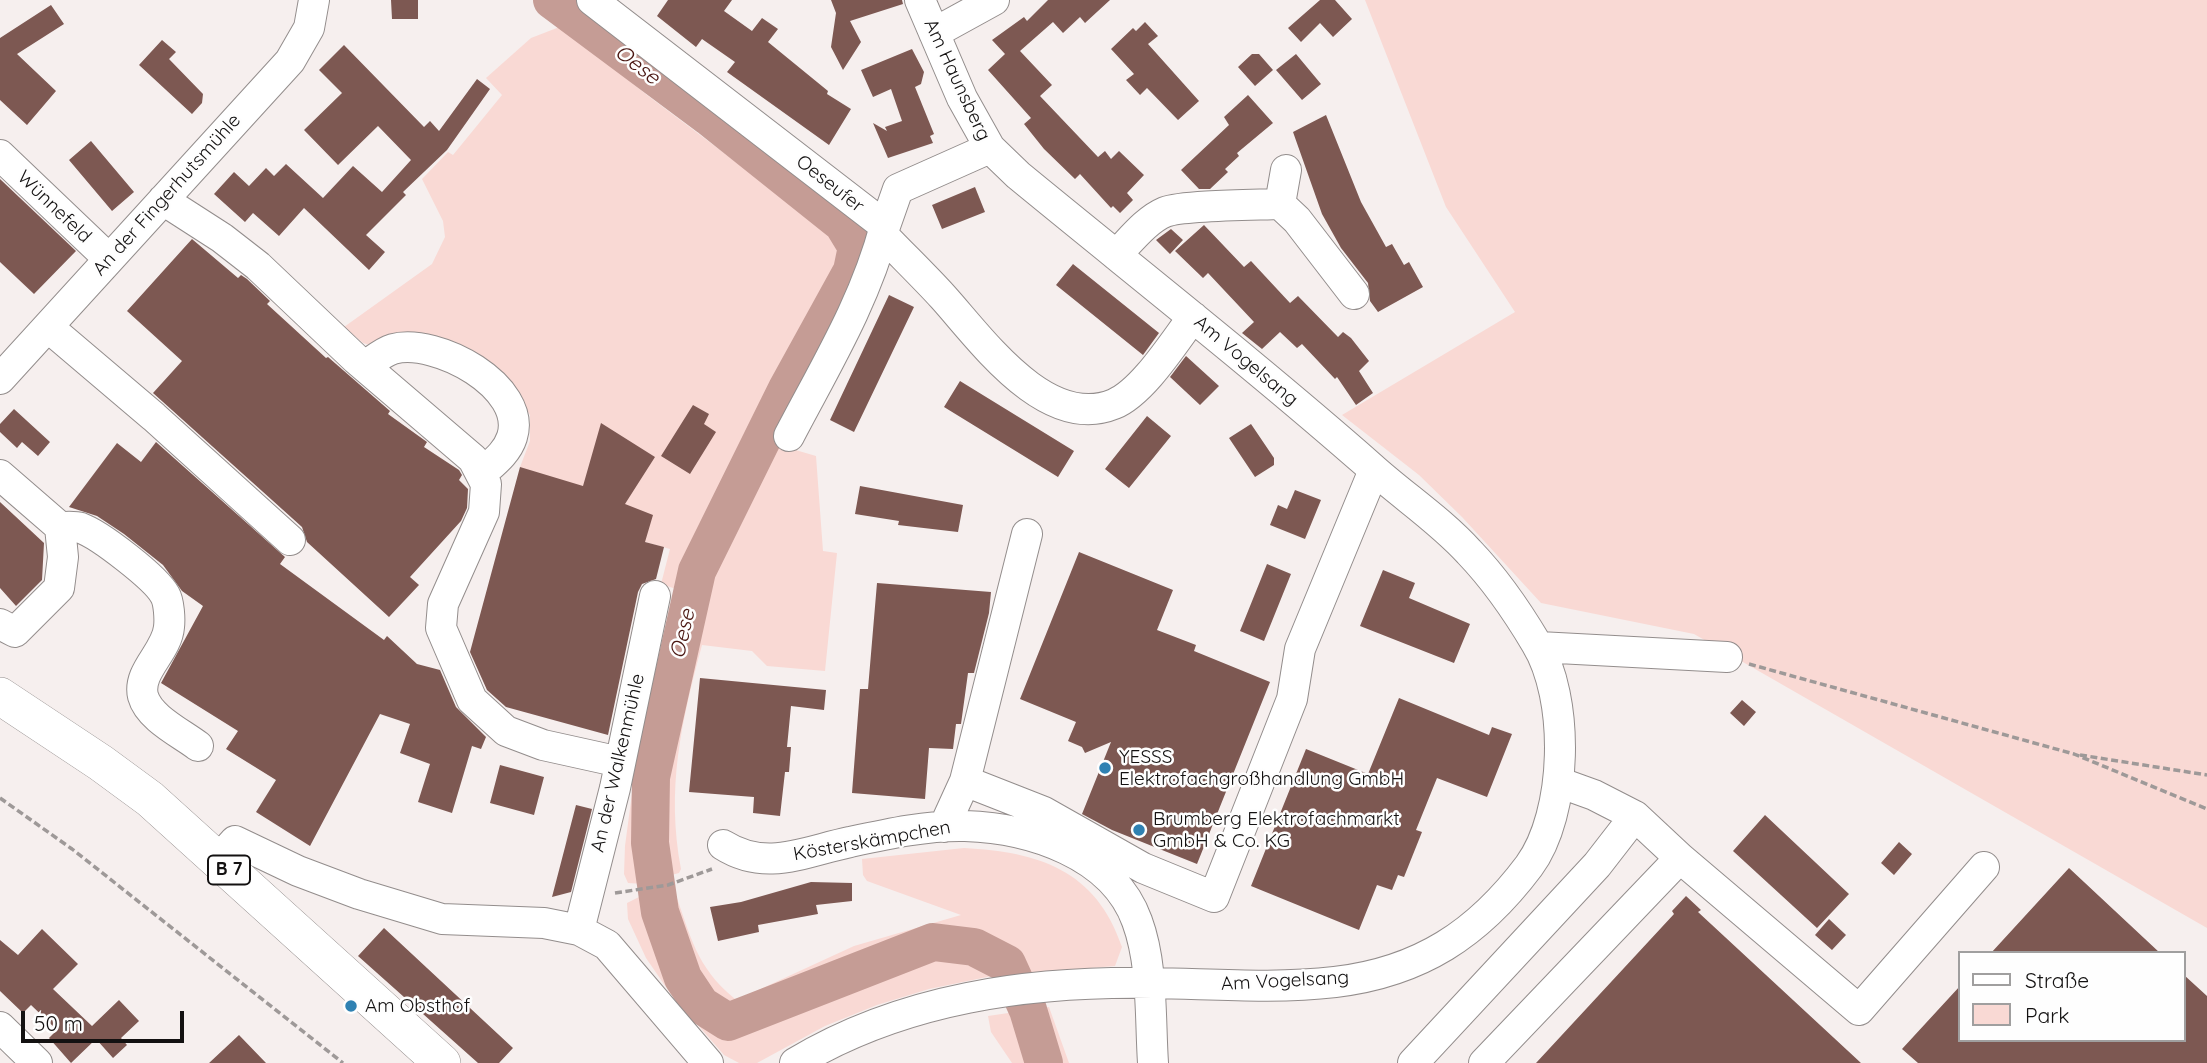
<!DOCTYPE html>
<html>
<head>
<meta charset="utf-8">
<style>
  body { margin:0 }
  #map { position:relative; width:2207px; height:1063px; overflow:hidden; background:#f6efee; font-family:Quicksand,sans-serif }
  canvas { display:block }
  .legend { position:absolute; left:1958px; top:951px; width:228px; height:91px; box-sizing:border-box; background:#fefefe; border:2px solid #a09f9f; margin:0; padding:9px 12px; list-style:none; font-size:21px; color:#131111 }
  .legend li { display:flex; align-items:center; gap:14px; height:35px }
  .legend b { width:35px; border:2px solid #a09f9f }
  .scale { position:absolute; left:21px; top:1011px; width:163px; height:32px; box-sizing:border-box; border:4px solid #131111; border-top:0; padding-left:9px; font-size:21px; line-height:24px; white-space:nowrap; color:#131111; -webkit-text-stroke:5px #fefefe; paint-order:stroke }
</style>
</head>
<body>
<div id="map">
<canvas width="2207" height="1063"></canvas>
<ul class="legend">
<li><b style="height:9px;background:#fff"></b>Straße</li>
<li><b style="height:19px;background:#f9d9d4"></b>Park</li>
</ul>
<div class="scale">50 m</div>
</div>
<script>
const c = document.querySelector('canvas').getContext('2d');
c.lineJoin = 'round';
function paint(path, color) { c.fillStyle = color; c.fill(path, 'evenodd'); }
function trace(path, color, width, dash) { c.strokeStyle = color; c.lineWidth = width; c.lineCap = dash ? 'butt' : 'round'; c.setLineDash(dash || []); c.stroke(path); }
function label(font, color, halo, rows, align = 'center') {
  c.font = font + ' Quicksand,sans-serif'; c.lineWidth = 5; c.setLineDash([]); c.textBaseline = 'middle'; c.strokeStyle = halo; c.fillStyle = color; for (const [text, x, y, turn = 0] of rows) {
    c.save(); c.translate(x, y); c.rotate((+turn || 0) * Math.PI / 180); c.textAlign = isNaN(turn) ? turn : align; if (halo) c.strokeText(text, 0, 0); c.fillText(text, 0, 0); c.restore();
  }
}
paint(new Path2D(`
  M 1365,0 L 2207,0 L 2207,928 L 1694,634 L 1541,603 L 1462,517 L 1419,475 L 1342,415 L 1515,312 L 1446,207 Z
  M 562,26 L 647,95 L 837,238 L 843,248 L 823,310 L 761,415 L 712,509 L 684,583 L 656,688 L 638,783 L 637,822 L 644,884 L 628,883 L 624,874 L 625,846 L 644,703 L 676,589 L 661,584 L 670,549 L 574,522 L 520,467 L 530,441 L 530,415 L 513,388 L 363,343 L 344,327 L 432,264 L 445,237 L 443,221 L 422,179 L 448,152 L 453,155 L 502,95 L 486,78 L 531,38 Z
  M 775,444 L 816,456 L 823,551 L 837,553 L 825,671 L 767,666 L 752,651 L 702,645 C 681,723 666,789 681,869 L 679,873 L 668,876 L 660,827 L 666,757 L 697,618 L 719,555 Z
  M 964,848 C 1039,852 1096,870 1122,947 L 1115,966 L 992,976 L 929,989 L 877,1005 L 825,1026 L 757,1063 L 739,1063 L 724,1055 L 670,993 L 646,958 L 628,919 L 627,903 L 643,895 L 674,890 C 691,936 695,966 735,999 L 741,998 L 854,946 L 961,915 L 867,881 L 863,875 L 862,859 Z
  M 1049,1007 L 1069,1063 L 1012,1063 L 991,1032 L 988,1016 Z`), '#f9d9d4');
trace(new Path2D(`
  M 552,0 L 709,117 L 843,224 L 857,247 L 852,271 L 787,389 L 697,571 L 651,777 L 650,843 L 660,912 L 683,978 L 701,1005 L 728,1022 L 933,942 L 974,947 L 1007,964 L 1028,1010 L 1044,1063`), '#c59c95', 38);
paint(new Path2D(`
  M 391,0 L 418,0 L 418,19 L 392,19 Z
  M 668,0 L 732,0 L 724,11 L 752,31 L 762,18 L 778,29 L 768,42 L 828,91 L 827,94 L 851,109 L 829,145 L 727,72 L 735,62 L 702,39 L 696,47 L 657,16 Z
  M 831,0 L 902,0 L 903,4 L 850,21 L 861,42 L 843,70 L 831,47 L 836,13 Z
  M 1048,0 L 1110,0 L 1085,23 L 1080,17 L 1063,33 L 1053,22 L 1020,51 L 1052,85 L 1040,96 L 1098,157 L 1105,151 L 1111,159 L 1119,151 L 1144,175 L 1127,193 L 1133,200 L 1120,213 L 1113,206 L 1111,208 L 1080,174 L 1075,179 L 1044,149 L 1024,124 L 1031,118 L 988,70 L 1005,54 L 992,40 L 1024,17 L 1027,21 Z
  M 1320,0 L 1335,0 L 1352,19 L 1333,37 L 1320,23 L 1301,42 L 1288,28 Z
  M 51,5 L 64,24 L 17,54 L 56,91 L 27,125 L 0,100 L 0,38 Z
  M 1145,22 L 1158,36 L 1148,44 L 1199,101 L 1178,120 L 1147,88 L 1140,95 L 1126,80 L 1134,74 L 1111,49 L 1133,28 L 1136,31 Z
  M 162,40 L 176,52 L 169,59 L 203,94 L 202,103 L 192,114 L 139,65 Z
  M 344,45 L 424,127 L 430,121 L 439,131 L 477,79 L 490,89 L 447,150 L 403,192 L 406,195 L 366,235 L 385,252 L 369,270 L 304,208 L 279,236 L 253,213 L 245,222 L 214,194 L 234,172 L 249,186 L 266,168 L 274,176 L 286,164 L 323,198 L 353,166 L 382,192 L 411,160 L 378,126 L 338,165 L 304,130 L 342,93 L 319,70 Z
  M 912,49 L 924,72 L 921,84 L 915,87 L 934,134 L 930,136 L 933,143 L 888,158 L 873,123 L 887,131 L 885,127 L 902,121 L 891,89 L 873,97 L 861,70 Z
  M 1252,54 L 1259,54 L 1273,70 L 1255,86 L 1238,67 Z
  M 1296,54 L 1321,84 L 1302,100 L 1276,70 Z
  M 1248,95 L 1273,123 L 1237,153 L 1239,156 L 1225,169 L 1228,172 L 1210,189 L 1199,189 L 1181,170 L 1229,125 L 1224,117 Z
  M 1326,115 L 1361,202 L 1386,247 L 1392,244 L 1404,265 L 1409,262 L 1423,287 L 1378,312 L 1370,301 L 1368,283 L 1341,248 L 1322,214 L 1293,132 Z
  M 91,141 L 134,192 L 112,211 L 69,160 Z
  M 0,179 L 76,251 L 34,294 L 0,262 Z
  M 975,187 L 985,212 L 942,229 L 932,205 Z
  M 1204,225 L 1244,267 L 1251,261 L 1290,303 L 1298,296 L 1338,337 L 1343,332 L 1351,338 L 1369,361 L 1359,371 L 1373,393 L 1356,405 L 1337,377 L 1335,379 L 1302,344 L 1297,348 L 1280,332 L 1262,349 L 1242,333 L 1254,322 L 1208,273 L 1203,278 L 1175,251 Z
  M 1171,229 L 1183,240 L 1170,254 L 1156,240 Z
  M 192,239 L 238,278 L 241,275 L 247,279 L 270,301 L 267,304 L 326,358 L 328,357 L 390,411 L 388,414 L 427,442 L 424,447 L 459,470 L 462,475 L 459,480 L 468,489 L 467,508 L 461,521 L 410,577 L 419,585 L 389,617 L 307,542 L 302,527 L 153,393 L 182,361 L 127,311 Z
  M 1073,264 L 1159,333 L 1143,355 L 1056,285 Z
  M 889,295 L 914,307 L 854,432 L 830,420 Z
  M 1186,356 L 1219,386 L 1200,405 L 1170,377 Z
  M 960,381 L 1074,451 L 1058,477 L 944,407 Z
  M 693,405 L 709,414 L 704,424 L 716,432 L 690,474 L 661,456 Z
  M 14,409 L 50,442 L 38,456 L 22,442 L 17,448 L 0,432 L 0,424 Z
  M 1147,416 L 1171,436 L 1129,488 L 1105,469 Z
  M 601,423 L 655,457 L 625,504 L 653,515 L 645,542 L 664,547 L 656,579 L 642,584 L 638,592 L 608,735 L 506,707 L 487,690 L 470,652 L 520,467 L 583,486 Z
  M 1251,424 L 1274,458 L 1274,465 L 1255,477 L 1229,438 Z
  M 156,442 L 285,557 L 280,564 L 384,640 L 387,636 L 417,664 L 440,670 L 456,707 L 486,737 L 481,749 L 472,746 L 452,813 L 418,802 L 430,764 L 400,753 L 410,724 L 380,714 L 310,846 L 256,812 L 276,780 L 226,749 L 238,731 L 161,683 L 203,606 L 182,591 L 163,565 L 124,534 L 97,516 L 69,507 L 117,443 L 141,462 Z
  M 860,486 L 963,505 L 958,532 L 898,525 L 899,521 L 855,514 Z
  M 1295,490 L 1321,500 L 1305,539 L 1270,525 L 1278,505 L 1287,509 Z
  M 0,502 L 44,543 L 42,580 L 16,606 L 0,588 Z
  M 1079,552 L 1173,590 L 1157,630 L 1196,645 L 1194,651 L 1270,682 L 1197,864 L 1112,830 L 1082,814 L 1111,742 L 1085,753 L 1082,747 L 1068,741 L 1076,722 L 1020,699 Z
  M 1267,564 L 1291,574 L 1264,641 L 1240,631 Z
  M 1383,570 L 1415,583 L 1409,598 L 1470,624 L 1454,663 L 1360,626 Z
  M 877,583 L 991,592 L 989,613 L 974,673 L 968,673 L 961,724 L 956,724 L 953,749 L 929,748 L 925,799 L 852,793 L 860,689 L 868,689 Z
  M 700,678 L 826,690 L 824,710 L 791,706 L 787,747 L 791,747 L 789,772 L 785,772 L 780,816 L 753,813 L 754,797 L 689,792 Z
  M 1399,698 L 1489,735 L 1492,727 L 1512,734 L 1487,797 L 1437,778 L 1416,830 L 1422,832 L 1404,877 L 1398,875 L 1392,890 L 1377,885 L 1359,930 L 1251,886 L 1306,749 L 1368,774 Z
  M 1742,700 L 1756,712 L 1744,726 L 1730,713 Z
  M 500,765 L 544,777 L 534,815 L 490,803 Z
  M 576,805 L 592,809 L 571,892 L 552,897 Z
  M 1765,815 L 1849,894 L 1817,928 L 1733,851 Z
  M 1899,842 L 1912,854 L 1894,875 L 1881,863 Z
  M 2069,868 L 2160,953 L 1991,953 Z
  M 811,882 L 852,883 L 852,901 L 816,905 L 818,914 L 758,925 L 759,932 L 718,941 L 710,907 L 741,902 Z
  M 1686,896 L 1701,910 L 1698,912 L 1861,1063 L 1536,1063 L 1674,914 L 1672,911 Z
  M 1829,919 L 1846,935 L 1832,950 L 1815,935 Z
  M 384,928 L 513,1048 L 499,1063 L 478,1063 L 358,956 Z
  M 42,929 L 78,964 L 53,989 L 92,1026 L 119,1000 L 139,1021 L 121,1038 L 127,1045 L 113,1058 L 96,1039 L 71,1063 L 49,1038 L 57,1030 L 31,1005 L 23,1013 L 0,991 L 0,940 L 18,955 Z
  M 2184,975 L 2207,996 L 2207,1063 L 1918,1063 L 1902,1049 L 1960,986 L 1960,1040 L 2184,1040 Z
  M 239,1035 L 266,1063 L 209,1063 Z`), '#7d5852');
const minor = new Path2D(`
  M 592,0 L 885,226 C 865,302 825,367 789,436
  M 934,33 L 994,0
  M 0,155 L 109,259
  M 163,200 L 222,238 L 258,266 L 356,359 L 473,459 L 486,484 L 484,512 L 443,604 L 441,628 L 472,700 L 506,731 L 543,745 L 620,762
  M 1280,204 L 1286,170
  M 885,226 L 898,189 L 990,148
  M 883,235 C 903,256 924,276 943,297 C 981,339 1046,432 1114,404 C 1143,392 1174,342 1193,317
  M 1116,255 C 1131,240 1146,220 1165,212 C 1184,205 1257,205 1280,204 L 1297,220 L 1354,294
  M 48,327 L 154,417 L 290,540
  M 365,366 C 374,360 383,352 393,349 C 436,337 528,387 512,437 C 507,453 493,463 481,474
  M 0,379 L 290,61 L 309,28 L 314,0
  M 0,475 L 60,527 L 63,557 L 59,588 L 15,632 L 0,624
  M 60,527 C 67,527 74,526 81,528 C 100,535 156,578 165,595 C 169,602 170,619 169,627 C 167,652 137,671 143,696 C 149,718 181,733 198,746
  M 1539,647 L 1727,657
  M 965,781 L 1044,812 L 1143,868 L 1214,897 L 1292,699 L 1300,649 L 1374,470
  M 944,827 L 965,781 L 1027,534
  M 723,845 C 766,872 803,852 850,842 C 887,834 928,825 965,826 C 1030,828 1113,854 1137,921 C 1153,964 1150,1017 1153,1063
  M 1680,858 L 1859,1010 L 1984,867
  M 218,860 L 235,841 L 298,871 L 359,894 L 442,919 L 544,923 L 579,930 L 607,945 L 708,1063
  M 579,930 L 615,788 L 655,596
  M 0,1027 L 37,1063
  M 795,1063 C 903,998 1029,981 1153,983 C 1214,984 1275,989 1335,982 C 1420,972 1478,934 1529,866 C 1568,813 1570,698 1536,643 C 1517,611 1494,578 1469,552 C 1440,520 1403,496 1371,467 C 1256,366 1136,272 1018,175 L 990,148 L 962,98 L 920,0
  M 1413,1063 L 1597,865 L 1635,816 L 1594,795 L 1558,782
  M 1484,1063 L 1680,858 L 1635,816`);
const major = new Path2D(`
  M 0,696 L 101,763 L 150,799 L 442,1063`);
trace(minor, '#938d8c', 32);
trace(major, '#938d8c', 38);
trace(new Path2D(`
  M 1749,664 L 2074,754 L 2207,809
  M 2080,755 L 2207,775
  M 0,798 L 72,849 L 343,1063
  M 615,893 L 668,885 L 712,869`), '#9e9998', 3.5, [7, 3.5]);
trace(minor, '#fff', 30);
trace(major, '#fff', 37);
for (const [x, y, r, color] of [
  [1105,768,7,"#2f81b2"],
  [1139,830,7,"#2f81b2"],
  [351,1006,7,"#2f81b2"]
]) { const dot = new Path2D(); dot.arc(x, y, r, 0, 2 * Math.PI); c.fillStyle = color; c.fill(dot); trace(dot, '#fefefe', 2.5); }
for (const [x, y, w] of [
  [229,870,42]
]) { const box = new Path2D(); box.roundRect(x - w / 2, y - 14.5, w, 29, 5); c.fillStyle = '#fefefe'; c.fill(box); trace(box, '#131111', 2); }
label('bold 18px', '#131111', null, [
  ["B 7",229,870]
]);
label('19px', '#131111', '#fefefe', [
  ["Am Haunsberg",957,80,65],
  ["Oeseufer",830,184,38],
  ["An der Fingerhutsmühle",167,195,-48],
  ["Wünnefeld",54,207,44],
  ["Am Vogelsang",1246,361,40],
  ["An der Walkenmühle",618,763,-77],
  ["Kösterskämpchen",872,841,-10],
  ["Am Vogelsang",1285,981,-3]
]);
label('19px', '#131111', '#fefefe', [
  ["YESSS",1119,757],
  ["Elektrofachgroßhandlung GmbH",1119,779],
  ["Brumberg Elektrofachmarkt",1153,819],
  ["GmbH & Co. KG",1153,841],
  ["Am Obsthof",365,1006]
], 'left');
label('italic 21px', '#4a1611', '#fefefe', [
  ["Oese",637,65,38],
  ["Oese",683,634,-77]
]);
</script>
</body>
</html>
